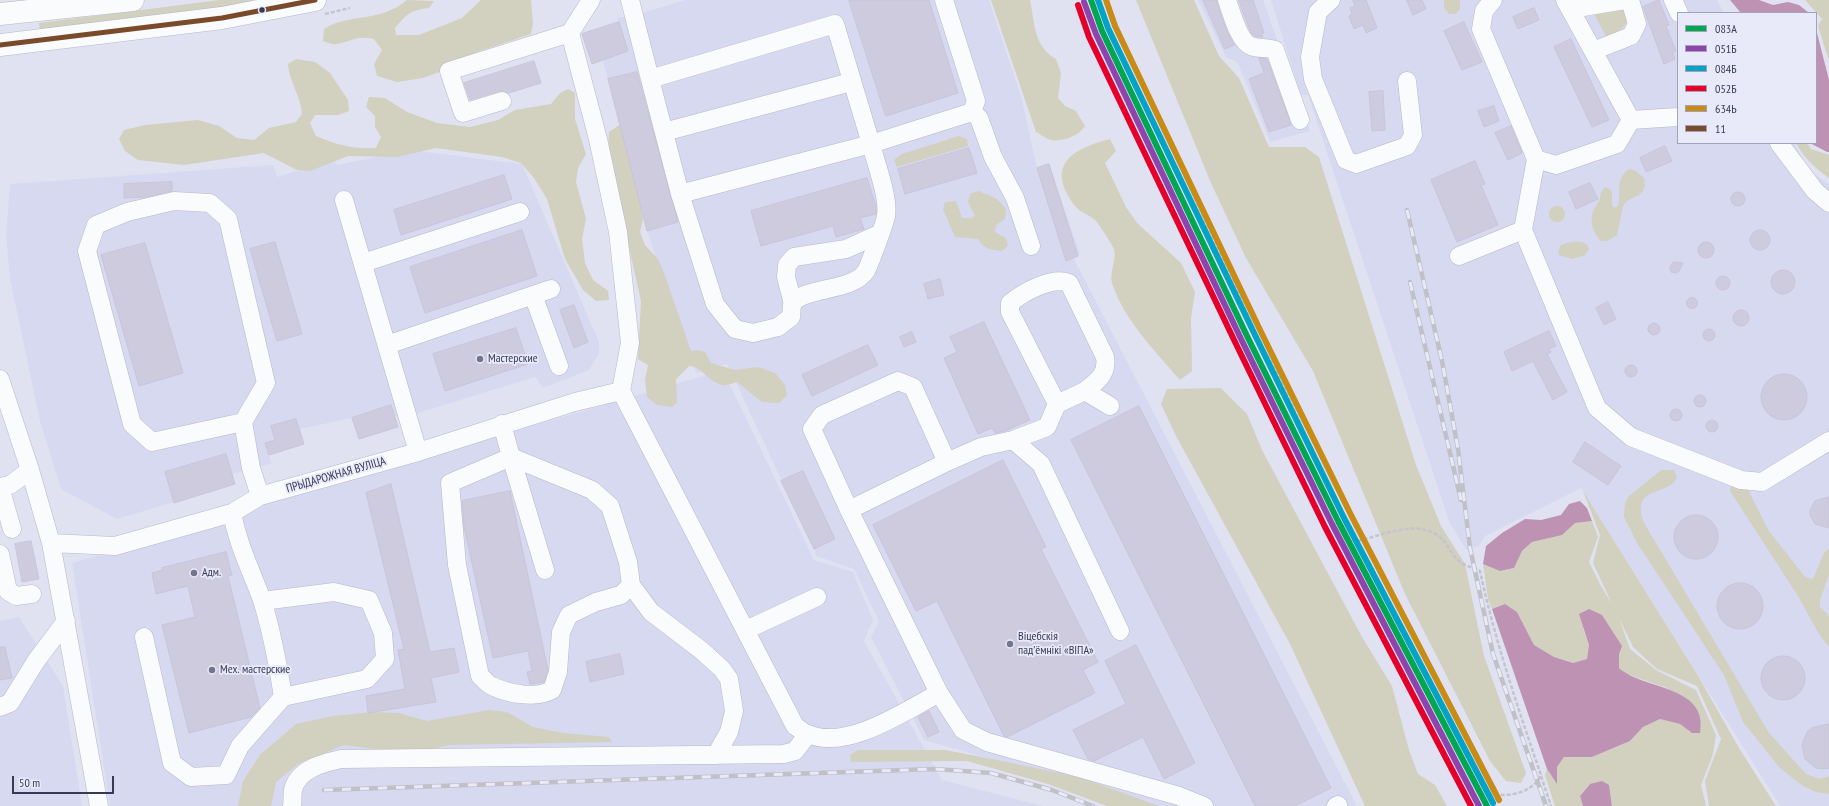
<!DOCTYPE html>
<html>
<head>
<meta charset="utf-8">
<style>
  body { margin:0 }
  #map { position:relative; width:1829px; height:806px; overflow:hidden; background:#e0e2f2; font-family:"PT Sans Narrow",sans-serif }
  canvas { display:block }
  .legend { position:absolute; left:1677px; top:12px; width:140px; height:132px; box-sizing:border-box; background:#e9eaf9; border:1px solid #a2a3b8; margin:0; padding:5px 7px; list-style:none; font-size:12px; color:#383956 }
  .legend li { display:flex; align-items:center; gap:8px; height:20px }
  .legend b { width:20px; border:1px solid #a2a3b8 }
  .scale { position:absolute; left:12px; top:776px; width:102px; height:18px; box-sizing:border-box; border:2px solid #383956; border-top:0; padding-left:5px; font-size:12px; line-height:14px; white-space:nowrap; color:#383956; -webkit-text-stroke:3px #e9eaf9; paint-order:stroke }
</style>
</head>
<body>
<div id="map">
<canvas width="1829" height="806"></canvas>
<ul class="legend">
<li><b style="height:5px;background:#00a651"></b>083А</li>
<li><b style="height:5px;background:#8e44ad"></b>051Б</li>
<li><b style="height:5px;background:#03a3c8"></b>084Б</li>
<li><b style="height:5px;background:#e4002b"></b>052Б</li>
<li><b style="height:5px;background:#c78b16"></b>634Ь</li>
<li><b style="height:5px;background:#7a4b2a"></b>11</li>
</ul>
<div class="scale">50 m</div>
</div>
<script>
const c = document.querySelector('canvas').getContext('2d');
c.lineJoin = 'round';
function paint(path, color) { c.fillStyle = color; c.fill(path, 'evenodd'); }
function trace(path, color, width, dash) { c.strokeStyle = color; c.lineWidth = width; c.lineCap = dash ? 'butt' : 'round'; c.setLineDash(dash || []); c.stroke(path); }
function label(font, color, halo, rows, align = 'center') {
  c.font = font + ' "PT Sans Narrow",sans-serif'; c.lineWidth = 3.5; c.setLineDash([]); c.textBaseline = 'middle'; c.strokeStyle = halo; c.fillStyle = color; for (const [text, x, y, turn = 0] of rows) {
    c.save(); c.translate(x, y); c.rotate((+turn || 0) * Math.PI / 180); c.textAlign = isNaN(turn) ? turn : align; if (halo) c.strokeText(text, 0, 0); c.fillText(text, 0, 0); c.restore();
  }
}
paint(new Path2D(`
  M 685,0 L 989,0 L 1021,96 L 1037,168 L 1049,164 L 1080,254 L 1074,259 L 1356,804 L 1355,806 L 1156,806 L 924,740 L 871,637 L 879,621 L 854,569 L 816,556 L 814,549 L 727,364 L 696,373 L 647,231 L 603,61 L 592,64 L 582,34 L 619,22 L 617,18 L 633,16 Z
  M 1198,0 L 1263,0 L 1310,131 L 1270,142 L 1238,63 L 1226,57 Z
  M 1271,0 L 1717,0 L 1724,13 L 1678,13 L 1678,143 L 1794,143 L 1810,171 L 1829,184 L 1829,806 L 1780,806 L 1581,488 L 1485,536 L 1479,546 L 1466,550 L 1449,521 L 1308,95 L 1301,95 Z
  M 410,150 L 522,164 L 599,342 L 599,353 L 589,370 L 543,388 L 535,377 L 408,416 L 395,416 L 398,427 L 359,439 L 352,418 L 300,429 L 304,444 L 269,455 L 272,463 L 232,474 L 235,484 L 117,519 L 61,489 L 40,421 L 10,279 L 6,235 L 10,184 L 273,165 L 277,177 L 334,160 L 337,165 Z
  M 723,370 L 814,560 L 853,572 L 873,620 L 864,641 L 942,780 L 1043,806 L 110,806 L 72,563 L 218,521 L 254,507 Z
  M 19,617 L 63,686 L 82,806 L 0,806 L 0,621 Z`), '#d7d9f1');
paint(new Path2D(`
  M 220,0 L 272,0 L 253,4 L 40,31 L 39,23 Z
  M 407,0 L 434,1 L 429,8 C 410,10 407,14 395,28 L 396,35 L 419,35 L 462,18 L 481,0 L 531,0 L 533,23 L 531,34 L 477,52 L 442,71 L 423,78 L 397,82 L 377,76 L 374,64 L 382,50 L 374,39 C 356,35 352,42 336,44 C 332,45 327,42 323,41 L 324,29 C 349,13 380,23 407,0 Z
  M 991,0 L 1030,0 C 1035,23 1033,46 1056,59 L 1061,73 L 1058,98 L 1065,106 L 1076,111 L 1085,126 C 1079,136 1062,142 1051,140 C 1046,139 1041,134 1036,132 Z
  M 1136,0 L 1194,0 L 1219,56 L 1239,78 L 1269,147 L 1305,147 L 1319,157 L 1416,465 L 1441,526 L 1465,564 L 1484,656 L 1526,773 L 1521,783 L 1506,781 L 1490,761 L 1405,594 L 1313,371 L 1246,258 L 1211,183 Z
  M 1444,0 L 1460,0 L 1460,9 L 1455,14 L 1449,14 L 1444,8 Z
  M 1805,0 L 1829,0 L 1829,61 L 1818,26 L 1821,20 L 1823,20 Z
  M 1621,8 C 1636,23 1619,30 1607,38 L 1593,12 Z
  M 296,59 L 315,62 L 330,73 L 348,100 L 349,111 L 338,115 L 315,115 L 310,123 L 316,136 C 336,145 354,149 376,148 L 381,137 L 375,127 L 375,116 L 366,107 L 369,97 L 385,98 L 407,112 L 437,123 L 470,127 L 498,120 L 515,110 L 551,104 L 560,93 L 568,89 L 575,93 L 575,119 L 586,154 L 578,168 L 576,182 L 586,219 L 582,239 L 585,263 L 593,280 L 608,291 L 609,300 L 596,301 L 583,290 L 565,259 L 547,199 L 534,178 L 521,163 L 502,157 L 436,148 L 397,157 L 348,156 L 310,171 L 297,170 L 264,153 L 184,165 L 138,160 L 125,151 L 119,139 L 124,130 L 145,125 L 198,120 L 219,126 L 237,138 L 254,140 L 269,128 L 296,122 L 302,114 C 301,96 289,82 288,64 Z
  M 622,123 L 638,189 L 643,219 L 640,232 L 645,245 L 658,259 L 663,270 L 691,351 L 698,350 L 705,352 L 711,363 L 735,370 L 758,367 L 775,373 L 785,385 L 787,395 L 779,403 L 762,402 L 737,382 C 733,383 726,386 722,385 C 708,382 703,367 689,366 L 676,379 L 677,403 L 672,407 L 657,405 L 647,397 L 645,380 L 648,365 L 638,359 L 641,301 L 608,153 L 609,132 Z
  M 959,136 L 967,139 L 968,146 L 897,167 L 894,160 L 902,154 Z
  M 1110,139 L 1116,151 L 1105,163 L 1126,207 L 1137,223 L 1181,263 L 1195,292 L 1191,318 L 1192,371 L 1180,380 C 1155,351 1124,320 1112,283 C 1109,273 1117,259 1114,249 C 1112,244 1100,226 1096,221 C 1090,215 1081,213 1076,207 C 1044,166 1071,149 1110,139 Z
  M 1796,143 L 1807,143 L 1811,149 L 1829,155 L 1829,178 C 1815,168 1804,158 1796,143 Z
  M 1629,169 L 1636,171 L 1644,178 C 1648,200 1631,193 1623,206 L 1617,235 L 1608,241 L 1601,241 C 1594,235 1589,222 1593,212 C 1594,208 1597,205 1599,201 C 1601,195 1600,190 1606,187 L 1612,191 L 1612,205 L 1614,208 L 1618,206 C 1622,191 1614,180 1629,169 Z
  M 979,191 L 997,199 L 1006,209 L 1005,219 L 996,225 L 995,232 L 1006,238 L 1008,246 L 1002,251 C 991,250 984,249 978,239 L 955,237 L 943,209 L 945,202 L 956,201 L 962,218 L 971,218 L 975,216 L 968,202 L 970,194 Z
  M1549 214a8 8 0 1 1 16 0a8 8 0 1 1-16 0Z
  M 1571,242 C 1579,242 1586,240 1589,249 L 1585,255 L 1572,259 L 1559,255 L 1558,252 L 1561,245 Z
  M 1221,388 L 1247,414 L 1262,450 L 1362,637 L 1392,686 L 1409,750 L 1418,774 L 1435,785 L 1447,806 L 1365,806 L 1290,644 L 1176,436 L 1161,404 L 1167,389 Z
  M 1661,470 L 1674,470 L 1677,477 C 1669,496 1638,486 1641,512 C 1641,521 1651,534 1656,543 L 1769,733 L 1806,774 L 1819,779 L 1829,776 L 1829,794 L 1816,792 L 1803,786 L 1780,768 L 1743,722 L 1724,675 L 1637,543 L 1624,517 L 1625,503 L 1628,497 Z
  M 1732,483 L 1746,486 L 1769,531 L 1805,577 L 1813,579 L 1824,553 L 1829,548 L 1829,575 L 1820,600 L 1820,607 L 1829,616 L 1829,647 L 1819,634 L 1798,596 L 1730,491 Z
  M 1583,491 L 1697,674 L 1739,748 L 1776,806 L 1709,806 L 1705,781 L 1721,739 L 1697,686 L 1657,669 L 1633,647 L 1619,618 L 1630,649 L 1656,670 L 1696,690 L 1716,735 L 1713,754 L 1701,785 L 1706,806 L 1612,806 L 1609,785 L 1590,784 L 1580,796 L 1583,806 L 1555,806 L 1545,775 L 1547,769 L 1556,783 L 1557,767 L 1564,757 L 1592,757 L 1630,741 L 1643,727 L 1660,719 L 1680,724 L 1692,733 L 1667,688 L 1626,674 L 1619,668 L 1619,654 L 1583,628 L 1589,645 L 1587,659 L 1573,663 L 1554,657 L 1534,645 L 1517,612 L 1505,604 L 1492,609 L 1488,599 L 1483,564 L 1500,571 L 1514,568 L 1522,551 L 1532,542 L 1561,535 L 1575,523 L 1592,521 L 1598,537 L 1589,562 L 1601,586 L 1612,604 L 1593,563 L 1600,535 Z
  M 489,710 L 507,712 L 533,727 L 563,733 L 609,737 L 612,742 L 449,745 L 424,751 L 374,749 L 344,745 L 298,764 L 276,782 L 271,806 L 238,806 L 243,781 L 260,755 L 296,724 L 333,716 L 373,712 L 399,713 L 427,721 Z
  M 858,750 L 945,750 L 982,757 L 1079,777 L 1159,806 L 1107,806 L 1048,784 L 967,761 L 851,762 L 850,755 Z`), '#d2d0be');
paint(new Path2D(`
  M 1730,0 L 1759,0 L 1773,5 L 1788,2 L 1799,5 L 1809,13 L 1741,13 Z
  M 1816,29 L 1829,80 L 1829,152 L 1827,152 L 1810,143 L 1816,143 Z
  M 1580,501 L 1587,508 L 1592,521 L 1575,523 L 1562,535 L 1532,542 L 1522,551 L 1514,568 L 1500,571 L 1483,564 L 1486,546 L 1502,533 L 1525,519 L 1541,520 L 1561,515 L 1569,504 Z
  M 1505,604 L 1517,612 L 1534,645 L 1554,657 L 1573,663 L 1587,659 L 1589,645 L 1579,614 L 1589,609 L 1602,615 L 1622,646 L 1619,654 L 1619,668 C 1643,690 1709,685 1700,733 L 1692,733 L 1680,724 L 1660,719 L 1643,727 L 1630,741 L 1592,757 L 1564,757 L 1557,767 L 1557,784 L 1547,769 L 1492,609 Z
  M 1602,781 L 1609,785 L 1612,806 L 1583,806 L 1580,796 L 1590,784 Z`), '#be92b3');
const building = new Path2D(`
  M 849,0 L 929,0 L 958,93 L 886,116 Z
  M 1203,0 L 1216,0 L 1226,29 L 1234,45 L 1225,49 Z
  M 1239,0 L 1253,0 L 1264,33 L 1261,34 L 1263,37 L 1255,36 L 1251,33 Z
  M 1353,0 L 1366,0 L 1377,28 L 1366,33 L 1363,25 L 1354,29 L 1349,16 L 1352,14 L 1350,8 L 1355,6 Z
  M 1407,0 L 1422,0 L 1426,9 L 1413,15 Z
  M 1659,0 L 1669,25 L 1666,26 L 1676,51 L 1673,53 L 1675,59 L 1664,64 L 1643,7 Z
  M 1534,8 L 1539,20 L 1518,29 L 1513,17 Z
  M 619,22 L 628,51 L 592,64 L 582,34 Z
  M 1464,22 L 1482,62 L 1462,70 L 1444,31 Z
  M 1571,39 L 1609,120 L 1592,127 L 1554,47 Z
  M 1259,58 L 1267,59 L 1291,125 L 1269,132 L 1249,79 L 1264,73 Z
  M 534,61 L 541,83 L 509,93 L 499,91 L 470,100 L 464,83 Z
  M 637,72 L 678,222 L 647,231 L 608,79 Z
  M 1383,91 L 1385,130 L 1372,131 L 1369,92 Z
  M 1494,106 L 1499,121 L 1484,127 L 1478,111 Z
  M 1511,126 L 1522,153 L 1508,160 L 1495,133 Z
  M 1665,146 L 1672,161 L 1646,172 L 1640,158 Z
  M 969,148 L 977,173 L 905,194 L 898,169 Z
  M 1475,161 L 1485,184 L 1481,185 L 1498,225 L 1457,242 L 1431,180 Z
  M 1049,164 L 1078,256 L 1066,261 L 1037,168 Z
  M 504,175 L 512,199 L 401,235 L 394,210 Z
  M 867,178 L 876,207 L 876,214 L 860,218 L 864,229 L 836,237 L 833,226 L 761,246 L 751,211 Z
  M 172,182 L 172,191 L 146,197 L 124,198 L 124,184 Z
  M 1590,183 L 1598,199 L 1576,209 L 1569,192 Z
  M1731 199a7 7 0 1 1 14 0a7 7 0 1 1-14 0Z
  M 522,230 L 537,276 L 425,313 L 410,267 Z
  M1750 240a10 10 0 1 1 20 0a10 10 0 1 1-20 0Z
  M 275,242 L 302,334 L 277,341 L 250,249 Z
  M1698 250a8 8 0 1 1 16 0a8 8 0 1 1-16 0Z
  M 145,243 L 183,373 L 139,386 L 101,255 Z
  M 1674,262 L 1683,263 L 1679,271 L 1676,273 L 1671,272 L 1670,267 Z
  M1771 282a12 12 0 1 1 24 0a12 12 0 1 1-24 0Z
  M1716 283a7 7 0 1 1 14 0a7 7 0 1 1-14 0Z
  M 940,279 L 944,295 L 928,299 L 924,284 Z
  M1686.5 303a5.5 5.5 0 1 1 11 0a5.5 5.5 0 1 1-11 0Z
  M 1608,302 L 1616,319 L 1604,325 L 1596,308 Z
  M 574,305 L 588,342 L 574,348 L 560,310 Z
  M1733 318a8 8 0 1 1 16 0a8 8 0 1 1-16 0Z
  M 984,322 L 1030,420 L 1005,431 L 995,433 L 992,428 L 978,434 L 944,358 L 957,352 L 950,337 Z
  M1648 329a6 6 0 1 1 12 0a6 6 0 1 1-12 0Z
  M 516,328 L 528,364 L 445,391 L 433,354 Z
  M1703 335a6 6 0 1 1 12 0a6 6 0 1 1-12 0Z
  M 1549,331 L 1556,346 L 1549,349 L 1551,352 L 1547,354 L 1567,392 L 1553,400 L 1533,361 L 1512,371 L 1504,352 Z
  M 912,332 L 916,342 L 904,347 L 900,337 Z
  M 868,345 L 878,365 L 812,396 L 802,375 Z
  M1625 371a6 6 0 1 1 12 0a6 6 0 1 1-12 0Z
  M1761 397a23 23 0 1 1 46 0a23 23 0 1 1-46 0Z
  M1694 401a6 6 0 1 1 12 0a6 6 0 1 1-12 0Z
  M 391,405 L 398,427 L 359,439 L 352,418 Z
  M 1139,406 L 1331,788 L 1295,806 L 1255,806 L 1071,440 Z
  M1670 415a6 6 0 1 1 12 0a6 6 0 1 1-12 0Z
  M 296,419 L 304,444 L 269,455 L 265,443 L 275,440 L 271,426 Z
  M1706 426a6 6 0 1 1 12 0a6 6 0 1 1-12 0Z
  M 1585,442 L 1621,466 L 1608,485 L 1573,462 Z
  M 226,454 L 235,484 L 174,503 L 165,472 Z
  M 1003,460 L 1046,547 L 1041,549 L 1098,662 L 1083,670 L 1095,693 L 1007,737 L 1004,736 L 937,601 L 916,611 L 873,525 Z
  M 803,471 L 835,539 L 814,549 L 781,481 Z
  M 391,484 L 430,652 L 454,648 L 459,672 L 431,678 L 436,702 L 368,713 L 366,696 L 405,689 L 398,650 L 404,649 L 366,493 Z
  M 510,491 L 548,670 L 544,682 L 532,684 L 530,684 L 527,672 L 532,671 L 528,651 L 493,658 L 464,527 L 462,501 Z
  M 1829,497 L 1829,528 L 1815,524 L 1810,515 L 1810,510 L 1815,501 Z
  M1674 537a22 22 0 1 1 44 0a22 22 0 1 1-44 0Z
  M 31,541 L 39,579 L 22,582 L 15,544 Z
  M 226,552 L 232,575 L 228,576 L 260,708 L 251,717 L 189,733 L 162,625 L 195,617 L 188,586 L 156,594 L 152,573 L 163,570 L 162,568 Z
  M1717 606a23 23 0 1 1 46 0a23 23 0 1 1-46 0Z
  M 1136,645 L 1195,763 L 1164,779 L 1143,737 L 1094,761 L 1088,759 L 1073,730 L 1126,704 L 1105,661 Z
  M 0,647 L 5,647 L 12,678 L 0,680 Z
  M 620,654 L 624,674 L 590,682 L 586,662 Z
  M1761 678a22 22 0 1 1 44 0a22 22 0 1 1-44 0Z
  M 929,711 L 939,732 L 928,737 L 918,717 Z
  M 1829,724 L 1829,768 L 1822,769 L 1816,768 L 1805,759 L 1802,745 L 1807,732 L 1812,728 Z`);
paint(building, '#cecbdf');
trace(building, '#c9c4d9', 1);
const minor = new Path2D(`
  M 630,0 L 650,79 L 835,24 L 871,144 L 680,194 L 650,79
  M 1227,0 C 1231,11 1239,42 1251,46 C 1259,49 1267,47 1275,50 L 1300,120
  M 1331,0 L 1318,12 L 1310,57 L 1313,79 L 1346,160 L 1356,164 L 1407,146 L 1413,135 L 1407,81
  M 1493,0 L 1484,11 L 1481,29 L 1536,159 L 1523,230 L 1597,408 L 1631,437 L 1741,480 L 1762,482 L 1829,441
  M 1565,0 L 1631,120 L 1678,117
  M 1673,0 L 1679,13
  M 1571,9 L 1625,0
  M 570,33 L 598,139 L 618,232 L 630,343 L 621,391 L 795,726 C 799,728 803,733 808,734 C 847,751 905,711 939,693
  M 1593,51 L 1631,36 L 1637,24 L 1630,0
  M 502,101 L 463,113 L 449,71 L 570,33 L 591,0
  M 972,112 L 979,118 L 993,157 L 1015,198 L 1031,246
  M 664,132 L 851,82
  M 1779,143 L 1815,191 L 1829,203
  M 1536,159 L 1556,165 L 1617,144 L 1631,120
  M 680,194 L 715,304 L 735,329 L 753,333 L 778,327 L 791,317 C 792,313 791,308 792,305 C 800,286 852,293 866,271 C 869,266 885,223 886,216 C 889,197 876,164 871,144 L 972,112 L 976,101 L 944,0
  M 344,200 L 418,452
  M 1459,256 L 1523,230
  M 363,263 L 520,212
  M 533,295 L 559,366
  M 793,304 L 786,277 L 787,265 L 794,257 L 846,249 L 879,234
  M 387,345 L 551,289
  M 0,379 L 30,470 L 51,543 L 99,806
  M 1057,404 L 1010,312 L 1010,303 C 1024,292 1052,276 1069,283 L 1105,357 C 1108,374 1097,381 1085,391
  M 243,422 L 266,383 L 228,219 L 210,203 L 174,201 L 127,212 L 96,225 L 87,251 L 132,424 L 152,442 L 243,422 L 251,468 L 260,496
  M 502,424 L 511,457 L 592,490 L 610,506 L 628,562 L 631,585 L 621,595 L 596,602 L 569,615 L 561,632 L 558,672 L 552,690 C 536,699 509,694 492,686 C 487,684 484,679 480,676 L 457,565 L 450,483 L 511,457 L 545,570
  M 1013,440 L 1041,464 L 1120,631
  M 947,462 L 913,387 L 898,381 L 822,415 L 812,429 L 849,510 L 939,693 L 963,730 L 987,742 L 1179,796 L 1204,806
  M 0,487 L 12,529
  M 0,487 L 10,485 L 30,470
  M 849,510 L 947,462 L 981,447 L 1013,440 L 1047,427 L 1057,404 L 1085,391 L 1110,406
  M 51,543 L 115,546 L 232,513 L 260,496 L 418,452 L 575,402 L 621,391
  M 0,554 L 8,591 L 16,596 L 32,594
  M 631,585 L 651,612 L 701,650 L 722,669 L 729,679 L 734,711 L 729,732 L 716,755
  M 262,601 L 334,592 L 369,600 L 383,633 L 385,659 L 367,679 L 283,697
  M 746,630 L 817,597
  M 144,637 L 172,763 L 191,777 L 226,775 L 240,746 L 283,697 C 278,665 272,632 262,600 C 251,570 238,545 232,513
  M 0,707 L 10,703 L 36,661 L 66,621
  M 292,806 C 293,801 292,795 293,790 C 298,769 323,763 341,759 L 784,754 L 795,751 L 808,734
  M 1336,806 L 1338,805`);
const major = new Path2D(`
  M 0,14 L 133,0
  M 0,45 L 222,18 L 315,0`);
trace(minor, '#b6b7cb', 19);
trace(major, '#b6b7cb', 23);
trace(new Path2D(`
  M 1107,0 L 1121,36 L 1252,324 C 1255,343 1263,347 1272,363 C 1280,377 1286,392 1293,407 C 1354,543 1426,674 1495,806
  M 325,14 L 350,8
  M 1358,541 C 1383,535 1419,518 1441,538 C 1448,544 1451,554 1458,560 C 1463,566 1473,567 1480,571 C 1495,641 1518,708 1541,775 C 1532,794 1506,798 1488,793
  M 1541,776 L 1551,806`), '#c3c4cd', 2.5, [4, 2]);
trace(minor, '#fafbfd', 18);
trace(major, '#fafbfd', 22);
const rail = new Path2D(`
  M 1407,210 L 1442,361 L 1458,449 L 1470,548 L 1493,654 L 1546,806
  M 1410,282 L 1461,500
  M 324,790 L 935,769 L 991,773 L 1052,790 L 1093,806`);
trace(rail, '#c0c0c6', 4.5);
trace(rail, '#e9eaf9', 3, [9]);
trace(new Path2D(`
  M 0,45 L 222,18 L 315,0`), '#7a4b2a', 5);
trace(new Path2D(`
  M 1091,0 L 1102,31 L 1248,338 L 1338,521 L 1487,806`), '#00a651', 6);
trace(new Path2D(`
  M 1084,2 L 1096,34 L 1242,341 L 1332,524 L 1479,806`), '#8e44ad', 6);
trace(new Path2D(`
  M 1098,0 L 1108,28 L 1255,335 L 1344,518 L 1493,803`), '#03a3c8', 6);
trace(new Path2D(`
  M 1078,5 L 1089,37 L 1236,344 L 1325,527 L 1471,806`), '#e4002b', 6);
trace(new Path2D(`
  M 1106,0 L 1115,26 L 1261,332 L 1351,515 L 1499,800`), '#c78b16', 6);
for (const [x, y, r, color] of [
  [262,10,3.5,"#383956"],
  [480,359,4,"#73748d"],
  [194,573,4,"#73748d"],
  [1010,644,4,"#73748d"],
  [212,670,4,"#73748d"]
]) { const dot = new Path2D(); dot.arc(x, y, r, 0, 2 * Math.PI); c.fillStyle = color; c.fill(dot); trace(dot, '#e9eaf9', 1.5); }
label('12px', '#383956', '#e9eaf9', [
  ["Мастерские",488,359],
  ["Адм.",202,573],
  ["Віцебскія",1018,637],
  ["падʼёмнікі «ВІПА»",1018,651],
  ["Мех. мастерские",220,670]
], 'left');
label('12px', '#383956', '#e9eaf9', [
  ["ПРЫДАРОЖНАЯ ВУЛІЦА",336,475,-16]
]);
</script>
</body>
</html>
